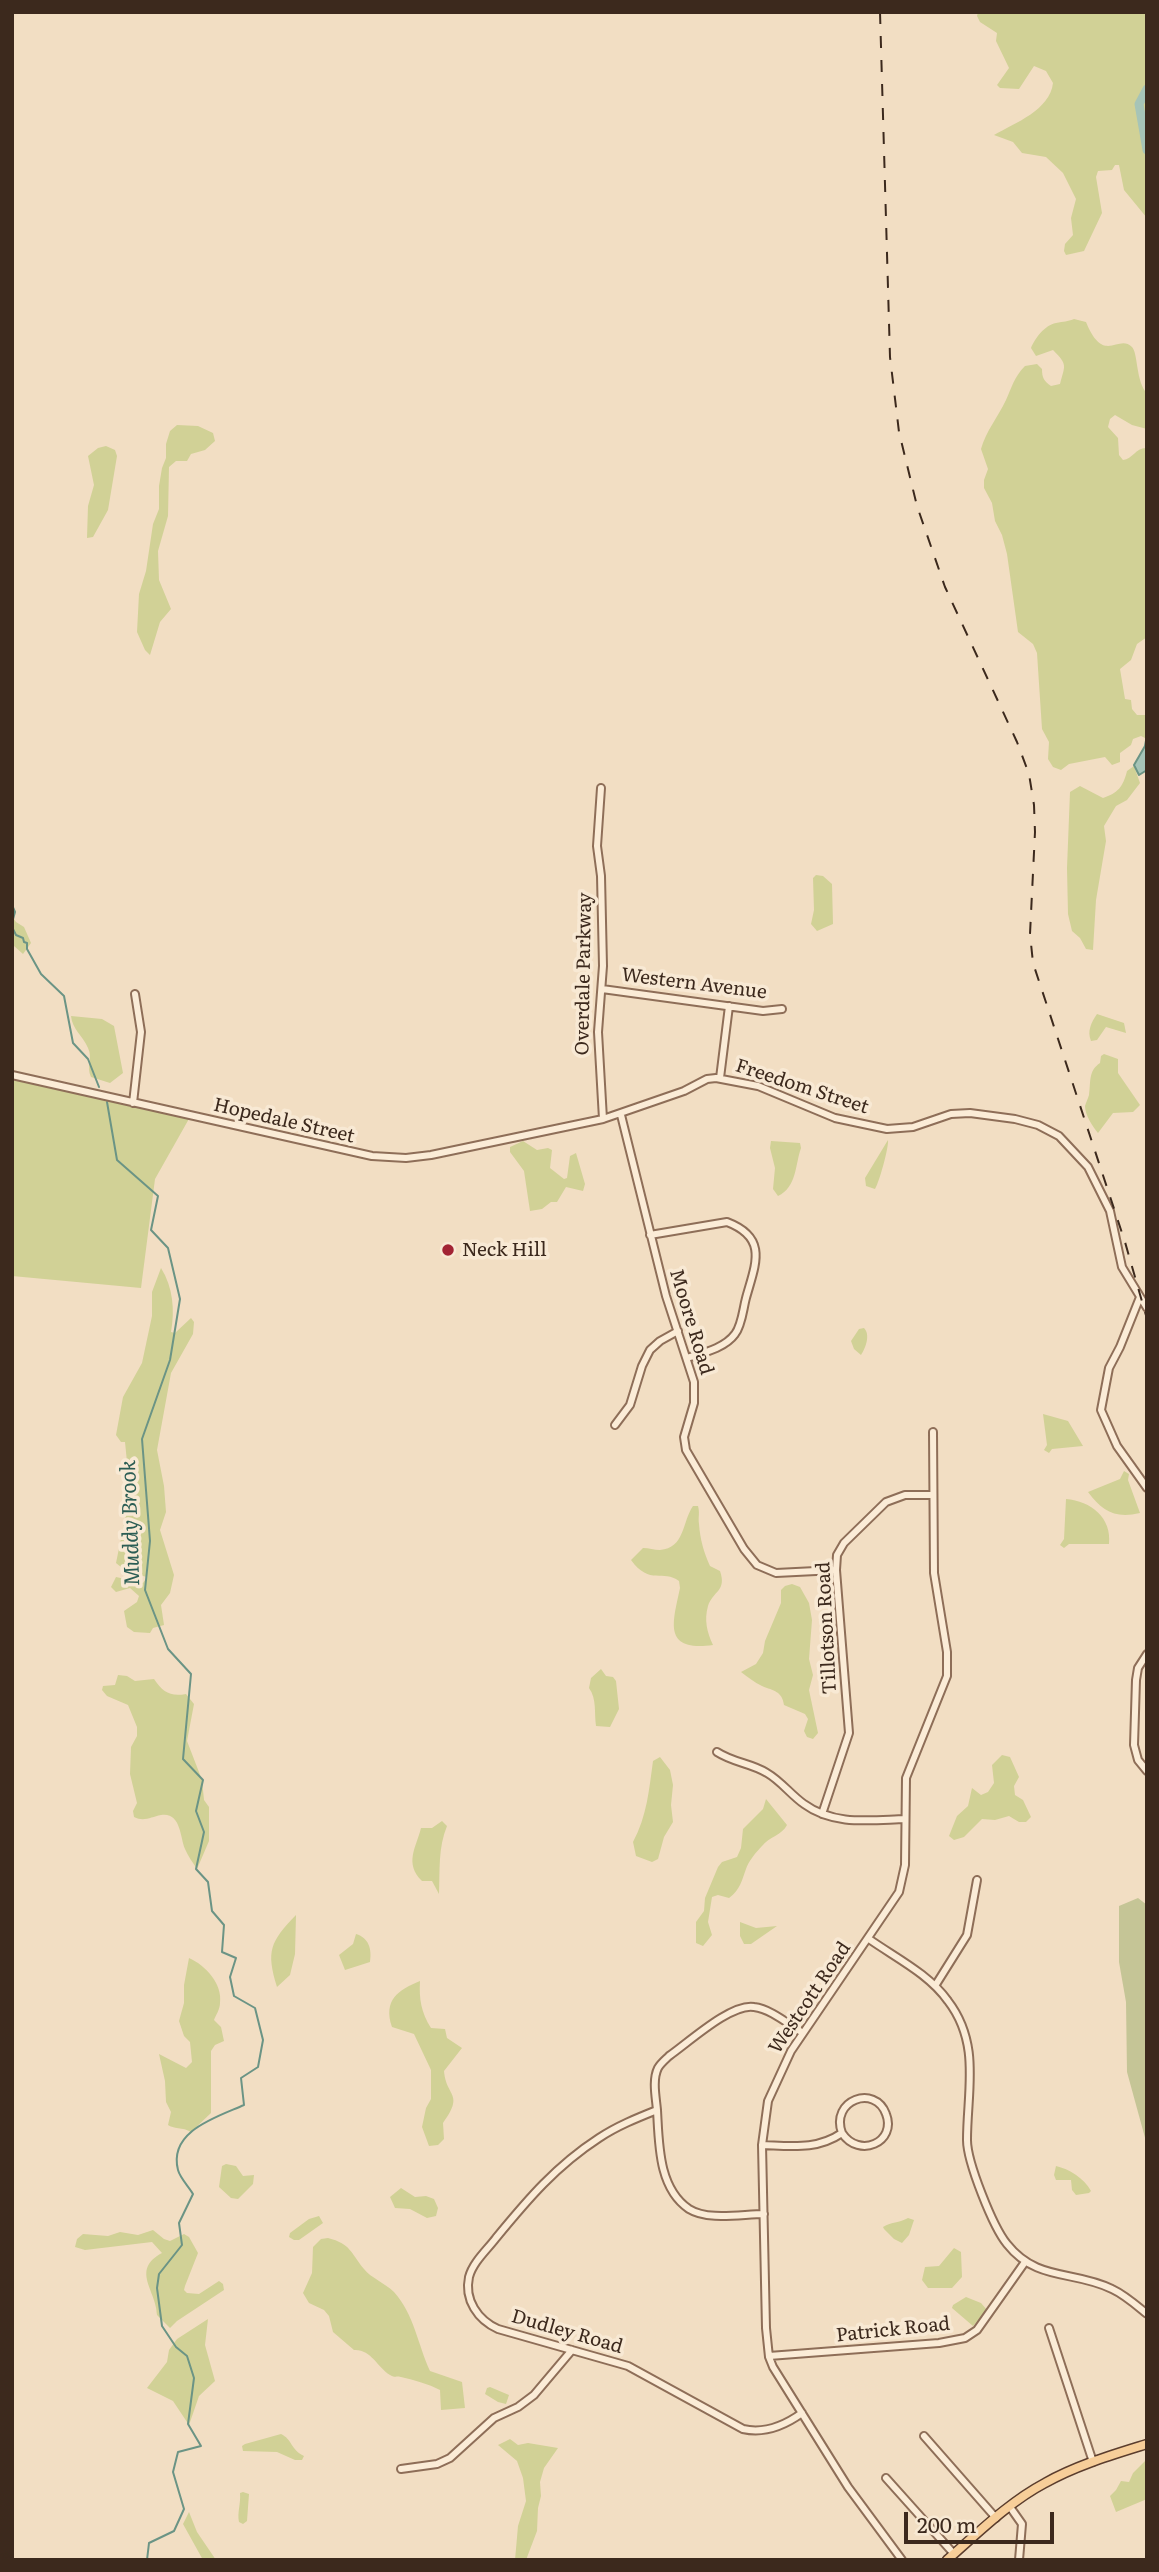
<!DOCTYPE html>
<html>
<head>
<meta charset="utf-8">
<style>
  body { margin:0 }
  #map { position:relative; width:1159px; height:2572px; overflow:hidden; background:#f2dec3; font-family:Literata,serif }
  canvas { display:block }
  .frame { position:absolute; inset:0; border:14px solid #3c291d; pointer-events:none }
  .scale { position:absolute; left:904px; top:2512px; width:150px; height:32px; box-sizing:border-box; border:4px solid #3c291d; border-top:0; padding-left:9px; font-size:21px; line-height:24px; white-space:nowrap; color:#3c291d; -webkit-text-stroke:5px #f8e9d4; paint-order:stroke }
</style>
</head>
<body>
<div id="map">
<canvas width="1159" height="2572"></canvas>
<div class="frame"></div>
<div class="scale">200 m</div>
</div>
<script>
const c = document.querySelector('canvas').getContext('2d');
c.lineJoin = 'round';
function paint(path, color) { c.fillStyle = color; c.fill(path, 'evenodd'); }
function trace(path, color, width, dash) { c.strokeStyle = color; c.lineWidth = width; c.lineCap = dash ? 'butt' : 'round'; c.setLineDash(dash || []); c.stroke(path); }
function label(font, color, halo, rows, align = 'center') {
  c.font = font + ' Literata,serif'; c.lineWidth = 7; c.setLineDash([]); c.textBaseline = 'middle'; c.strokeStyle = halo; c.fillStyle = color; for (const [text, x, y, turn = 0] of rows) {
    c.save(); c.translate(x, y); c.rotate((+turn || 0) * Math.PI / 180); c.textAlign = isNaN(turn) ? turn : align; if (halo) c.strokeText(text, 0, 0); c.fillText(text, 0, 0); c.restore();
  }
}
paint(new Path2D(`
  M 978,12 L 1147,12 L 1147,218 L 1124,190 L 1119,165 L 1115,165 L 1112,170 L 1098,171 L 1096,177 L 1102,213 L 1084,251 L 1066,255 L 1064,251 L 1065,244 L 1073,235 L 1071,218 L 1076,199 L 1063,173 L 1046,157 L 1022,153 L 1013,142 L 994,135 C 1015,123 1050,110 1053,83 L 1046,71 L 1034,66 L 1019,89 L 1000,88 L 997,85 L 1009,68 L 996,41 L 997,33 L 980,22 L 977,16 Z
  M 1074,319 L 1086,322 C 1104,366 1118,333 1132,347 C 1138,353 1136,383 1147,393 L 1147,429 L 1132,425 L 1115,415 L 1110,419 L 1108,427 L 1118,438 L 1119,455 L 1123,460 C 1133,459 1136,447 1147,448 L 1147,637 L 1137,644 L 1131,660 L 1120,669 L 1125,699 L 1131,700 L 1132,709 L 1137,715 L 1147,715 L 1145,738 L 1141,736 L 1133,739 L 1131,745 L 1120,753 L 1120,762 L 1112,765 L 1105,757 L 1069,764 L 1061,770 L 1053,767 L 1048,759 L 1049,742 L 1042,729 L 1037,653 L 1033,644 L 1018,632 L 1007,554 L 1002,535 L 995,521 L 992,503 L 984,488 L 984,480 L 988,469 L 981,449 C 986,431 998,417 1006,400 C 1012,387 1014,377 1025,366 L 1037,364 L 1042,369 C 1042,378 1044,381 1051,386 L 1060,384 C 1065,365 1068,365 1053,350 L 1036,356 L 1031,348 C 1035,338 1045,325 1056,323 C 1064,321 1067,322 1074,319 Z
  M 177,425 L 198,426 L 213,433 L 215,441 L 205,450 L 191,454 L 187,461 L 176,461 L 169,467 L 168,516 L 158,551 L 159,580 L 171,609 L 160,622 L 150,655 L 145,650 L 137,632 L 139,594 L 146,571 L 153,524 L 159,509 L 159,486 L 162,468 L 166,458 L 166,444 L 170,431 Z
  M 106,446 L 115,450 L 117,456 L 108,510 L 93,537 L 87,538 L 88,506 L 94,485 L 88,456 L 98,448 Z
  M 1134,766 L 1140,783 L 1127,800 L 1116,806 L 1104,826 L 1106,841 L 1096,900 L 1093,950 L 1086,949 L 1080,938 L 1072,931 L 1068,914 L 1067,868 L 1070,792 L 1080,786 L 1103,798 C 1118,793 1123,787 1127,771 Z
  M 816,875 L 823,876 L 832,884 L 833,924 L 817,931 L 811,924 L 814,910 L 813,878 Z
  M 12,916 L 16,922 L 24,927 L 31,943 L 23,954 L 14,946 Z
  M 1097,1014 L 1124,1023 L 1126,1033 L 1106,1027 L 1097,1040 L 1091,1041 C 1087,1031 1091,1023 1097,1014 Z
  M 71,1016 L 102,1019 L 114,1026 L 123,1073 L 110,1083 L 91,1077 C 86,1067 93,1058 88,1048 C 83,1036 72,1029 71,1016 Z
  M 1104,1054 L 1118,1059 L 1118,1073 L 1140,1105 L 1133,1112 L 1113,1113 L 1098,1133 C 1093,1127 1085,1115 1085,1106 C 1086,1102 1088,1099 1089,1095 C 1091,1082 1088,1071 1100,1063 L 1101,1056 Z
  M 12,1078 L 190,1117 L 155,1179 L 141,1288 L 12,1276 Z
  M 888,1140 C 889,1147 879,1183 875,1189 L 866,1186 L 865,1178 Z
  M 523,1141 L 537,1150 L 548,1148 L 552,1150 L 550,1168 L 564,1179 L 567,1178 L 570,1156 L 576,1153 L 585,1184 L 583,1191 L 566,1187 L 557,1202 L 551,1202 L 542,1209 L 530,1211 L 524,1171 L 510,1152 L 510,1147 Z
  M 771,1141 L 800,1143 L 801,1148 C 795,1165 797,1187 778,1196 L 773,1189 L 775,1168 L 770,1148 Z
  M 161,1268 C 173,1287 175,1310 171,1332 L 175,1333 L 191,1318 L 194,1322 L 193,1334 L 171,1373 L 157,1450 L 164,1486 L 166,1512 L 160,1530 L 174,1575 L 170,1593 L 161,1605 L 164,1625 L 153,1628 L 150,1633 L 134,1632 L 127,1627 L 124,1611 L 137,1602 L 139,1596 L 130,1588 L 116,1592 L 111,1587 L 116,1577 L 143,1583 L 147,1577 L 127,1572 L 116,1563 L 133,1480 L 127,1462 L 125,1442 L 121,1442 L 116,1435 L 123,1397 L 142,1363 L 152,1316 L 152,1292 Z
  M 864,1328 C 871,1335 865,1349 861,1355 L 854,1349 L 851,1341 L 859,1329 Z
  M 1043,1414 L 1068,1421 L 1083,1446 L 1052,1449 L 1049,1453 L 1044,1450 L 1047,1445 Z
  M 1124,1471 L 1129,1474 L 1128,1480 L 1140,1513 C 1115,1519 1102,1511 1088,1492 L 1120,1479 Z
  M 1066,1499 C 1091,1501 1112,1518 1109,1544 L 1069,1544 L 1064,1548 L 1060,1545 L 1064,1539 Z
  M 693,1506 L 698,1506 C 700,1513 698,1517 699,1524 C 700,1539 704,1553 710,1566 L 720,1571 C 727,1591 713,1591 708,1606 C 704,1620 707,1632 713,1645 C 662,1652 673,1622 680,1588 L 679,1581 C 663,1569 650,1586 631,1560 L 643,1548 C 649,1548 654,1550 660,1550 C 685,1548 682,1522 693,1506 Z
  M 792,1584 L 800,1587 L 809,1603 L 812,1620 L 809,1659 L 813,1675 L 809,1690 L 818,1733 L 813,1739 L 807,1737 L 804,1731 L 808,1719 L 805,1714 L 784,1705 C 782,1691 774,1691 762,1686 C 755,1683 748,1677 741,1672 L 756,1664 L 763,1653 L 765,1641 L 781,1603 L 781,1590 L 785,1586 Z
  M 601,1669 L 606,1676 L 613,1677 L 616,1681 L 619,1709 L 610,1727 L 596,1726 C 594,1713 597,1699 589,1688 L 591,1678 Z
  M 118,1675 L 127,1676 L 135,1681 L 154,1679 C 163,1692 170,1697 186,1694 L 194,1704 L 187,1741 L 202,1780 L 204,1800 L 209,1807 L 209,1841 L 197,1869 C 193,1863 188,1856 185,1849 C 180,1837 181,1812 161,1815 C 151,1817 144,1822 134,1817 L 133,1811 L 137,1803 L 130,1774 L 131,1747 L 137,1736 L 137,1727 L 128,1705 L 107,1696 L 102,1690 L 103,1686 L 115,1685 Z
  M 1002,1755 L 1010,1757 L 1019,1777 L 1014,1786 L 1015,1795 L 1023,1800 L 1031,1817 L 1026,1822 L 1019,1822 L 1009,1816 L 995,1820 L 982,1819 L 964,1837 L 954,1840 L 949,1836 L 957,1816 L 968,1806 L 972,1788 L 981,1795 L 988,1792 L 994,1783 L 992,1765 Z
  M 660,1757 L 670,1770 L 673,1785 L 671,1805 L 673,1822 L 664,1837 L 658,1859 L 652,1862 L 636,1856 L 633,1842 C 647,1816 649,1790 653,1761 Z
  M 766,1799 L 787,1825 C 782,1835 769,1837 762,1846 C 756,1852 748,1862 746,1869 C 742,1880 740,1890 729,1898 L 718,1895 L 712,1897 L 708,1922 L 712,1935 L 703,1946 L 696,1943 L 696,1922 L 704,1911 L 705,1898 L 718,1867 L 722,1862 L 737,1857 L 741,1848 L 743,1829 L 763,1809 Z
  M 442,1821 L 447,1826 C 438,1848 440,1870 439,1894 L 432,1881 L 422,1881 C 404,1863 416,1848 421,1828 L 432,1828 Z
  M 296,1915 L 295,1954 L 290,1975 L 277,1987 C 266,1951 270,1942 296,1915 Z
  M 740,1922 L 756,1928 L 777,1926 L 751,1944 L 744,1944 L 740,1936 Z
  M 356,1934 C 369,1938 372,1949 370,1962 L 345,1970 L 339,1955 L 353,1944 Z
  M 189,1958 C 205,1965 223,1984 220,2003 C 220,2009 216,2015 214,2020 L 221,2027 L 224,2041 L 215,2045 L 211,2051 L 211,2113 L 191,2132 C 183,2127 173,2129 168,2125 L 171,2112 L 166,2102 L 165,2081 L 159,2054 L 186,2068 L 192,2062 L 190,2042 L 184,2036 L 179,2021 L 184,2003 L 184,1985 Z
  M 420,1981 C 419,1999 421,2012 431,2028 L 445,2029 L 447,2038 L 462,2048 L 444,2071 C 446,2097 465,2093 443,2123 L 444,2139 L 438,2145 L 429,2146 L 422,2127 L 426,2108 L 431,2099 L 431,2070 L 414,2034 L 392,2027 C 383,2000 398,1990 420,1981 Z
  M 226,2164 L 236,2166 L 243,2176 L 254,2175 L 253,2184 L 238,2199 L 231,2198 L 219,2187 L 222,2166 Z
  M 1056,2166 C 1069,2169 1084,2178 1091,2191 L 1089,2193 L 1076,2195 L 1072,2190 L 1071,2180 L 1056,2180 L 1054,2175 Z
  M 401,2188 L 415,2197 L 426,2196 L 434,2199 L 438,2208 L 436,2216 L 427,2218 L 410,2209 L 395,2208 L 390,2197 Z
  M 319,2216 L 323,2223 L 299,2240 L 294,2240 L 289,2237 L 290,2233 L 309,2219 Z
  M 908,2218 L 914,2220 L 909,2235 L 902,2243 L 894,2239 L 884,2229 L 883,2227 C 890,2222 900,2223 908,2218 Z
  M 153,2230 L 164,2239 L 170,2241 L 184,2234 L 189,2237 L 198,2253 L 185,2286 L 184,2290 L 187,2293 L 199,2294 L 219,2281 L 223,2284 L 224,2290 L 177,2321 L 170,2328 L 157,2315 C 157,2291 130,2270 162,2253 L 152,2242 L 85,2250 L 75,2247 L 77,2239 L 83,2234 L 108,2236 L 120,2232 L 138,2235 Z
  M 328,2238 C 351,2244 350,2252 364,2269 C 371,2278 385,2283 394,2292 C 414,2314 418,2345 430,2371 L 462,2382 L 465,2408 L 441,2410 L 440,2390 C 428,2384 415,2380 401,2377 C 393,2375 398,2379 390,2375 C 377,2367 371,2349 354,2350 L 333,2332 L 329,2316 L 324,2310 L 309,2303 L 303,2293 L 312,2273 L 313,2247 L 321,2239 Z
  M 954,2248 L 961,2252 L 962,2277 L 952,2288 L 928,2288 L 922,2280 L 925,2267 L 939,2266 Z
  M 966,2297 L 981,2303 L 987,2310 L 973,2326 L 952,2308 L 953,2305 Z
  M 208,2319 L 205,2345 L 215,2381 L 199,2396 L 189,2425 L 173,2401 L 147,2388 L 167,2362 L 169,2350 L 177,2339 Z
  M 490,2387 L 509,2395 L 506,2404 L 498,2402 L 485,2394 L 487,2388 Z
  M 281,2434 C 292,2439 291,2450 304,2456 L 302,2460 L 295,2460 L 277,2452 L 243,2451 L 242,2446 L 245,2444 Z
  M 510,2439 L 518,2445 L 528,2443 L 558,2448 L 544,2468 L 540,2482 L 541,2496 L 538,2508 L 537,2531 L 526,2560 L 515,2560 L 518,2526 L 526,2501 L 523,2478 L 517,2461 L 498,2445 Z
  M 1147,2459 L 1147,2499 L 1116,2512 L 1110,2496 L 1116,2490 L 1121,2481 L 1129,2482 L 1133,2473 Z
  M 243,2492 L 249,2494 L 247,2521 L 243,2524 L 239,2522 C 237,2513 241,2503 240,2493 Z
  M 189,2512 L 197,2532 L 216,2560 L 203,2560 L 183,2524 Z`), '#d1d196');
paint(new Path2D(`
  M 1138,1898 L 1147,1905 L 1147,2145 L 1127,2072 L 1126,2002 L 1119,1962 L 1119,1906 Z`), '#c5c596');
const water = new Path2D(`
  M 1147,735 L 1147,770 L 1139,775 L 1134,765 L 1145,746 Z`);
paint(water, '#a6c4b7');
trace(water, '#6b9485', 2);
trace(new Path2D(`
  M 12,905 L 15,912 L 12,923
  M 12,927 L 16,935 L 23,938 L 24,942 L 27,943 L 27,949 L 41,974 L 64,996 L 73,1043 L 88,1059 L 99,1087
  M 107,1102 L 117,1160 L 158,1196 L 151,1230 L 168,1248 L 180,1299 L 170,1360 L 142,1439 L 150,1541 L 145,1590 L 168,1649 L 191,1674 L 183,1759 L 203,1780 L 196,1811 L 204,1832 L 196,1869 L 208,1882 L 212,1911 L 224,1925 L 222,1952 L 236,1958 L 230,1977 L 234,1996 L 255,2008 L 263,2040 L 258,2067 L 241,2078 L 244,2105 C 217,2117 168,2131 178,2170 C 180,2178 189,2187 193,2194 L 179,2223 L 182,2245 L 159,2274 L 157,2288 L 162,2326 L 176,2347 L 187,2356 L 194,2378 L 188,2424 L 201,2446 L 178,2452 L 173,2472 L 184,2509 L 174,2531 L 149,2543 L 147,2560`), '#6b9485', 2);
trace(new Path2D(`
  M 1147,89 L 1139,104 L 1147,150`), '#a6c4b7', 9);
const minor = new Path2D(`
  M 601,788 L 597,846 L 601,876 L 603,966 L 598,1032 L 603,1119
  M 602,989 L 763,1011 L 782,1009
  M 12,1075 L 372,1156 L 406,1158 L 431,1155 L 603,1119 L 684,1091 L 707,1079 L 716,1078 L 758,1086 L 835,1118 L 887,1129 L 913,1127 L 951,1114 L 970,1113 L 1015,1119 L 1038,1125 L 1059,1136 L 1088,1167 L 1110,1211 L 1122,1267 L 1147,1308
  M 720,1078 L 729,1006
  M 133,1103 L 141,1032 L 135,994
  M 621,1115 L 666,1296 L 694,1382 L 694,1403 L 684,1437 L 686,1450 L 744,1549 L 757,1565 L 776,1573 L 836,1570
  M 650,1235 L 727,1222 C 769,1238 755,1265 746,1298 C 743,1309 742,1325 735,1334 C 725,1348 703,1353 687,1358
  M 1140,1297 L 1120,1347 L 1109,1368 L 1101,1410 L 1117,1446 L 1147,1488
  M 615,1425 L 630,1405 L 642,1366 L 650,1350 L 660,1341 L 678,1331
  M 1147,1654 L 1138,1668 L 1136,1680 L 1134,1745 L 1138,1760 L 1147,1771
  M 717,1752 C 734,1763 751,1763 767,1773 C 781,1781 791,1795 804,1804 C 834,1826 871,1820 905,1819
  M 822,1814 L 849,1733 L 836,1570 L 837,1555 L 844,1543 L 886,1502 L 905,1495 L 932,1495
  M 869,1939 C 896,1958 929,1974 948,2001 C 981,2044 967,2091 967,2140 C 967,2162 993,2227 1007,2244 C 1037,2282 1074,2270 1112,2289 C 1125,2295 1136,2305 1147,2314
  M 935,1986 L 967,1935 L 977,1880
  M 657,2110 C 637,2118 617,2126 599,2138 C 556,2166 528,2199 496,2238 C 487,2250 473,2262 469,2277 C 464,2300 478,2320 498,2329 L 628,2366 L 743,2429 C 765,2434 784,2426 802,2413
  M 762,2145 C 792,2146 817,2150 842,2133 C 830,2100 875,2084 886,2114 C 897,2142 859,2159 842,2133
  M 764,2214 C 742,2214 708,2221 689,2209 C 658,2188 659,2143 657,2110 C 656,2098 652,2080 658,2068 C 661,2063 665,2060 669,2056 C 688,2043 731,2003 754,2007 C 771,2009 788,2024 803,2033
  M 1049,2328 L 1093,2462
  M 769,2356 L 939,2343 L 965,2338 L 977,2330 L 1025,2262
  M 924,2436 L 996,2518
  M 401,2469 L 437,2464 L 450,2458 L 494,2418 L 518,2407 L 534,2395 L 572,2350
  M 886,2478 L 954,2554
  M 1010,2507 L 1022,2524 L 1019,2560
  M 902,2560 L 848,2487 L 773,2367 L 769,2357 L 766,2328 L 762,2145 L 768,2101 L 791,2051 L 899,1892 L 905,1865 L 906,1778 L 947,1676 L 947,1652 L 934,1573 L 933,1432`);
const major = new Path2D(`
  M 947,2560 C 978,2533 1009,2502 1045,2483 C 1077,2465 1112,2455 1147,2444`);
trace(minor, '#8e6e58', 10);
trace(major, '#5b3d2d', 11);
trace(minor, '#fbecd7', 6);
trace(major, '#f7ce99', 8);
trace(new Path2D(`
  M 880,12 L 890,357 L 899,432 L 917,506 L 945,587 L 1017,742 L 1029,774 L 1034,805 L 1035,832 L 1030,934 L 1033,963 L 1125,1242 L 1147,1319`), '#3c291d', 2, [12, 12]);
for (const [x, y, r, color] of [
  [448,1250,7,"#a22333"]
]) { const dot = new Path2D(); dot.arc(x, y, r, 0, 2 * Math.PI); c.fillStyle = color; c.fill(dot); trace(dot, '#f8e9d4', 2.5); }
label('19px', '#3c291d', '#f8e9d4', [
  ["Overdale Parkway",584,974,-89],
  ["Western Avenue",694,984,7],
  ["Freedom Street",802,1087,18],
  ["Hopedale Street",284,1121,13],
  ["Moore Road",691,1322,73],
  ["Tillotson Road",827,1628,-93],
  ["Westcott Road",810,1998,-56],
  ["Patrick Road",893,2330,-6],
  ["Dudley Road",567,2332,16]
]);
label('19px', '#3c291d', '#f8e9d4', [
  ["Neck Hill",462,1250]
], 'left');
label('italic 21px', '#2b5d54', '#f8e9d4', [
  ["Muddy Brook",131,1523,-92]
]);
</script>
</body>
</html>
